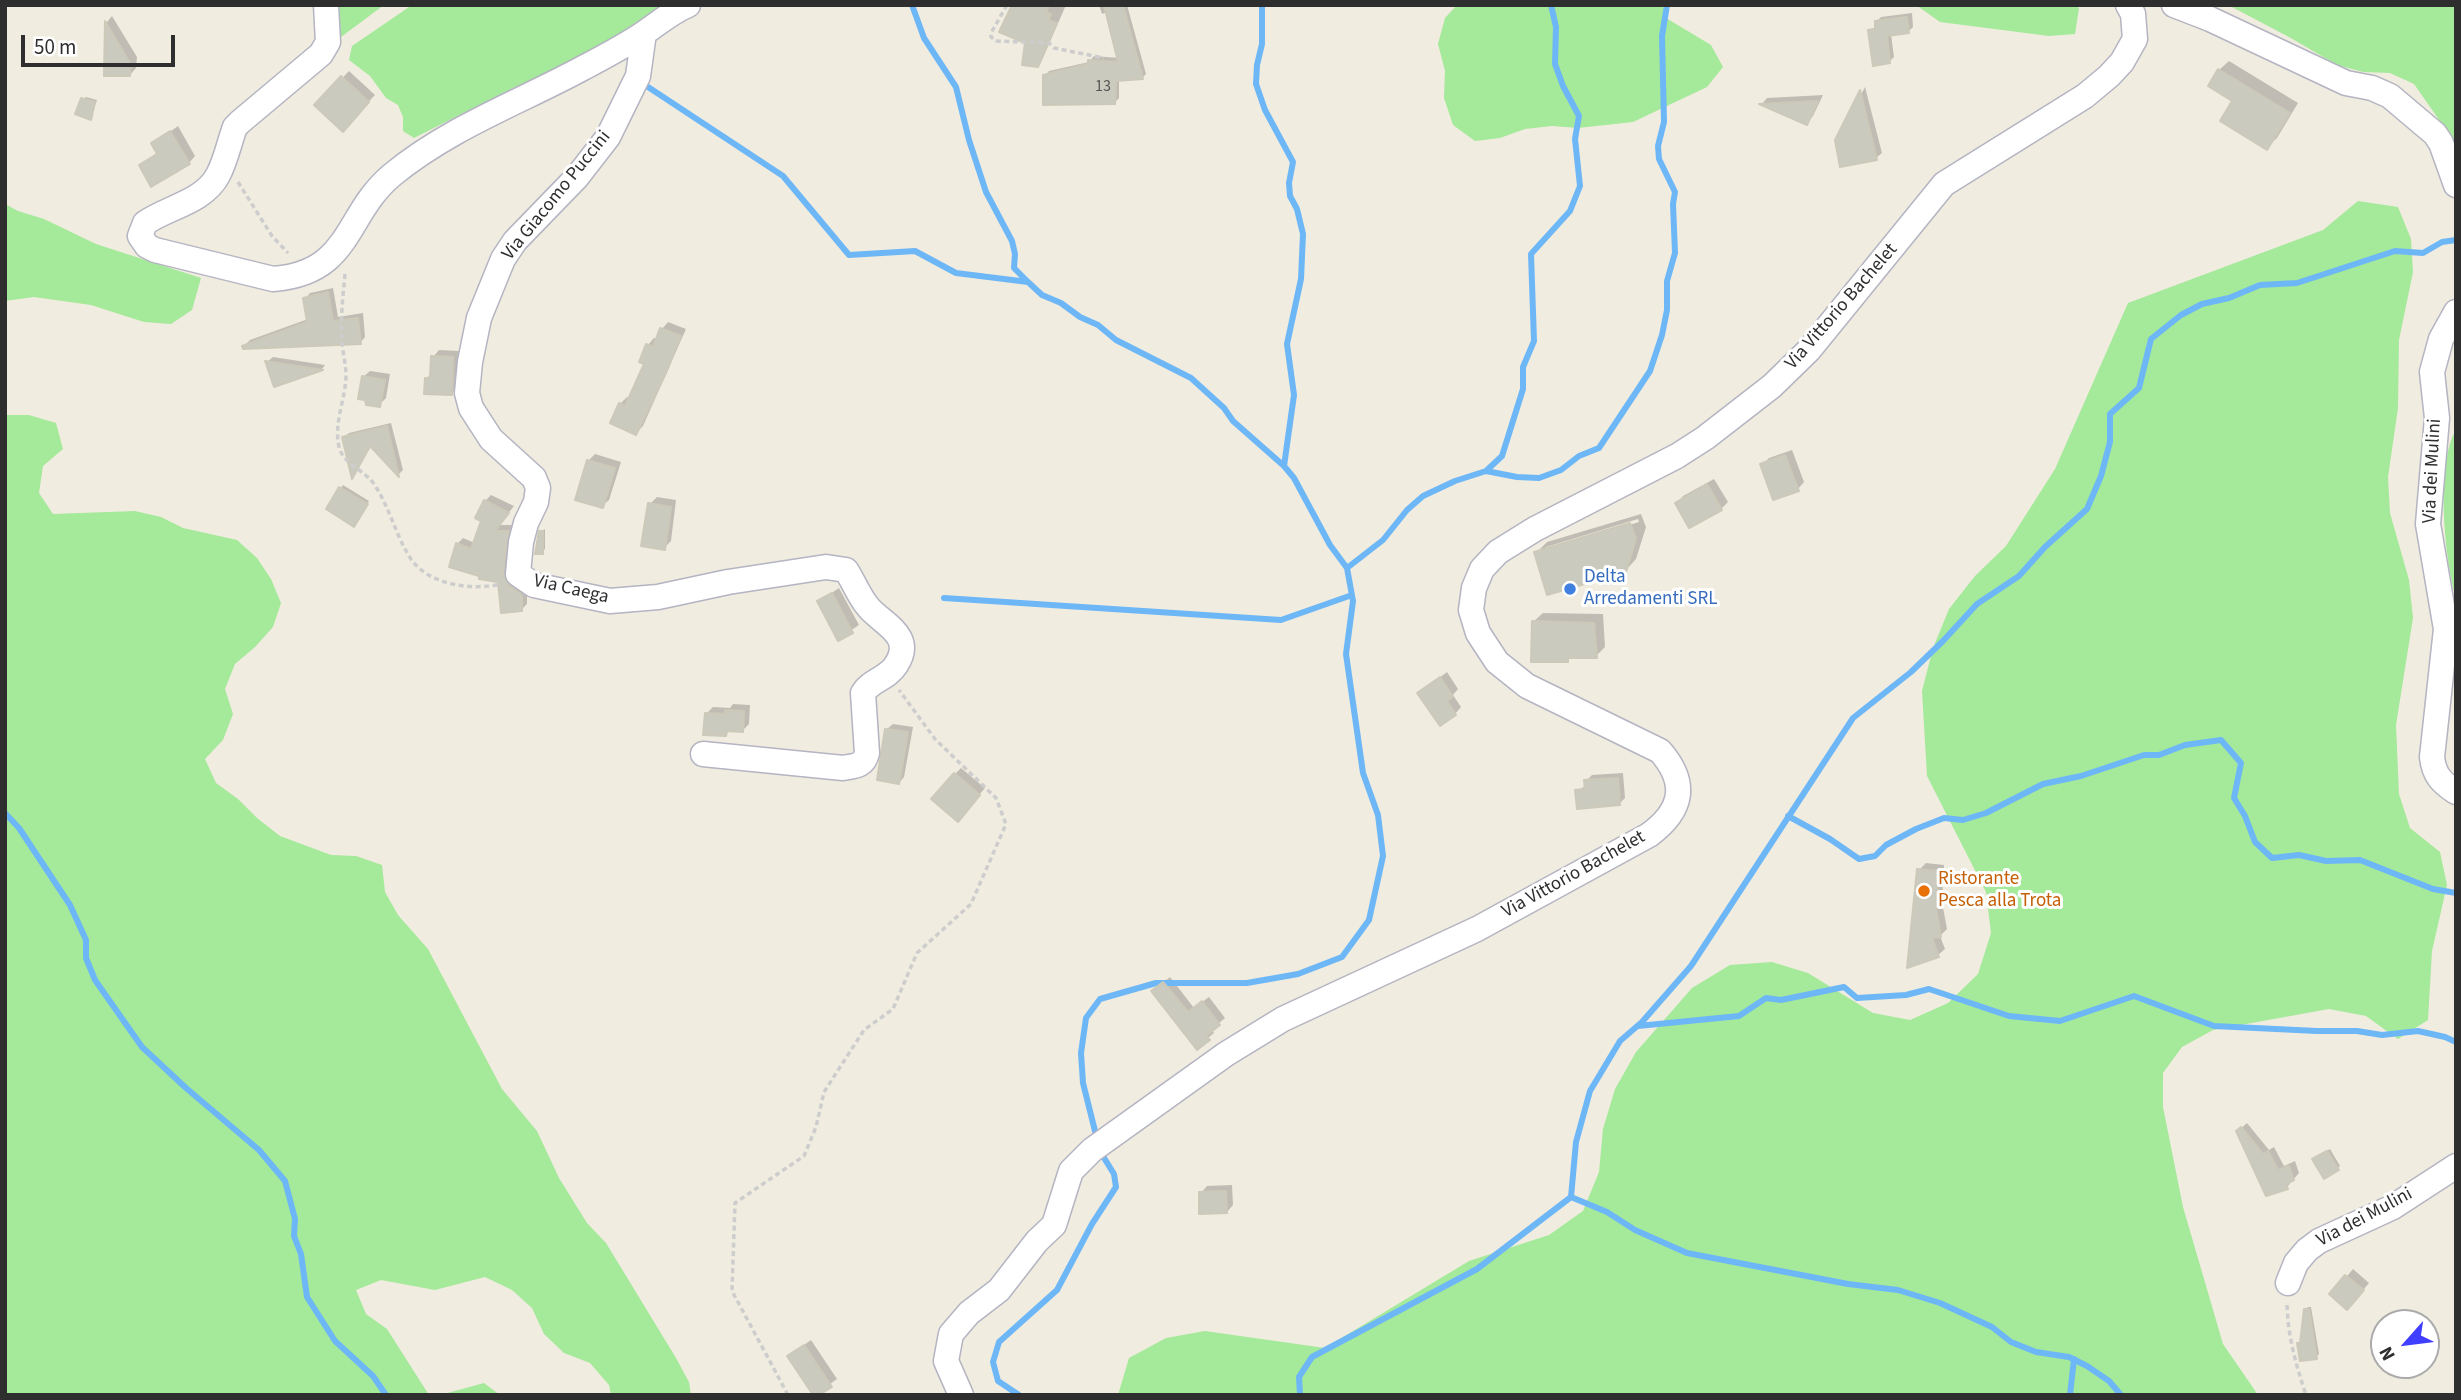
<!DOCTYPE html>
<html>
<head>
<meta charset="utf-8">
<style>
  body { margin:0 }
  #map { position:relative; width:2461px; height:1400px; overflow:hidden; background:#f0ece0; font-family:"Source Sans 3",sans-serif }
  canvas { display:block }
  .frame { position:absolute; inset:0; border:7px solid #2e2e2e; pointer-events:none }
  .north { position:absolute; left:2370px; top:1309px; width:70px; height:70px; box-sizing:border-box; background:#fff; border:2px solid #ababab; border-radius:50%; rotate:242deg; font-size:19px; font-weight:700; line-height:28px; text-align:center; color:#2e2e2e }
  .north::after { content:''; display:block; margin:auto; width:24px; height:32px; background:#403eff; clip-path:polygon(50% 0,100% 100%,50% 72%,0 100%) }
  .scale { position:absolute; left:21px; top:35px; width:154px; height:32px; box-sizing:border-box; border:4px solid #2e2e2e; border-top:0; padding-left:9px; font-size:21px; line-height:24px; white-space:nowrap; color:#2e2e2e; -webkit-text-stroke:5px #fff; paint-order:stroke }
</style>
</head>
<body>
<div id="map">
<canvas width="2461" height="1400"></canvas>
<div class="frame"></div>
<div class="north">N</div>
<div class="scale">50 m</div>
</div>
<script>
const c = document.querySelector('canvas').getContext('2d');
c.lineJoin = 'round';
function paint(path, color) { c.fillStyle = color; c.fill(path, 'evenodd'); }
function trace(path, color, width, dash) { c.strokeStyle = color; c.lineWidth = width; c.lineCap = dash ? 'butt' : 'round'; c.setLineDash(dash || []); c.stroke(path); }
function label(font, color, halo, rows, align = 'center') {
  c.font = font + ' "Source Sans 3",sans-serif'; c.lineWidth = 6; c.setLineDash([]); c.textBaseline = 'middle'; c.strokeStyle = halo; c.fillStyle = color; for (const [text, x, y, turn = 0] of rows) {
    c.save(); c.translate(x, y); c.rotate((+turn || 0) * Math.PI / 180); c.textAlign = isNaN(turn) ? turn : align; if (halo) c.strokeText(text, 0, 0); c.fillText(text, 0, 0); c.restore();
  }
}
paint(new Path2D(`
  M 338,5 L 384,5 L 341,37 Z
  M 412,5 L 662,5 L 589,54 L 513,88 L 414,138 L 403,131 L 403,117 L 398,105 L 386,98 L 370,76 L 349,60 L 352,46 Z
  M 1457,5 L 1663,5 L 1666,18 L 1711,45 L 1723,67 L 1707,87 L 1633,122 L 1578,128 L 1552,126 L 1525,129 L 1500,138 L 1475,141 L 1453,125 L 1444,98 L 1445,71 L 1438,44 L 1445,18 Z
  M 1916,5 L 2075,5 L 2079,8 L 2075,34 L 2049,36 L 1940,22 Z
  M 2228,5 L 2456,5 L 2456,144 L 2414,84 L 2390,73 L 2363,72 L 2337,65 L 2289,37 Z
  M 2358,201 L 2398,207 L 2411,239 L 2413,272 L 2399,340 L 2398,408 L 2388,477 L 2390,513 L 2409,580 L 2413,618 L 2396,725 L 2399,794 L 2410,828 L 2440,852 L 2447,885 L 2432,951 L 2428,1020 L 2398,1039 L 2366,1016 L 2329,1009 L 2213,1030 L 2182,1047 L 2163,1073 L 2163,1107 L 2183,1207 L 2223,1344 L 2258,1395 L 1118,1395 L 1129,1358 L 1166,1338 L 1205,1331 L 1325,1348 L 1469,1261 L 1549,1235 L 1583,1211 L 1599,1172 L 1603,1129 L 1615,1089 L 1636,1052 L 1692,988 L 1730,965 L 1772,962 L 1808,973 L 1873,1013 L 1910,1020 L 1948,1003 L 1978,974 L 1991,933 L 1986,892 L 1927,776 L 1922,691 L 1933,648 L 1949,609 L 1975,576 L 2006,546 L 2055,469 L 2128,303 L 2323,230 Z
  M 5,204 L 18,211 L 44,219 L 96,244 L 201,278 L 192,310 L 171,324 L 144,322 L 91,305 L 34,297 L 5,301 Z
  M 5,415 L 29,415 L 56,423 L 63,449 L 43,466 L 39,493 L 53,514 L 135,511 L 161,517 L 183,528 L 237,540 L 257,558 L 271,579 L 281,603 L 273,627 L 255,647 L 235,664 L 225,689 L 233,714 L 223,740 L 205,759 L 216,783 L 238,799 L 257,818 L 280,836 L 331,855 L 356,856 L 382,865 L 385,892 L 398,915 L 428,949 L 502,1089 L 537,1131 L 559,1178 L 587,1223 L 606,1243 L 676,1358 L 689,1382 L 691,1395 L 611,1395 L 609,1385 L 590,1363 L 564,1353 L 544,1334 L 532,1308 L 512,1290 L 485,1277 L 435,1290 L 381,1280 L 356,1290 L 366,1314 L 387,1329 L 429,1395 L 5,1395 Z
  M 2456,430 L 2456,598 C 2445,561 2435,464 2456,430 Z
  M 484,1383 L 500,1395 L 440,1395 Z`), '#a5e99a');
paint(new Path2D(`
  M 1014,5 L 1066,5 L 1042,60 L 1037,65 Z
  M 1099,5 L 1127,5 L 1146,74 L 1142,78 L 1119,79 L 1119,98 L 1114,103 L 1045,76 L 1049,71 L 1089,62 L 1094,56 L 1119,58 L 1107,12 L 1102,14 Z
  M 1912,13 L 1913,27 L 1908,32 L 1891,34 L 1894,57 L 1889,62 L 1870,31 L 1877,25 L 1876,22 L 1881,17 Z
  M 112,16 L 137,57 L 136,68 L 130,75 L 106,74 L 107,22 Z
  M 2229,61 L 2298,103 L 2277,138 L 2267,147 L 2235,100 L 2219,70 Z
  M 349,71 L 375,95 L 343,129 L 317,105 Z
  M 1865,87 L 1882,153 L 1876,158 L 1837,140 Z
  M 1823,95 L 1813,116 L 1806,123 L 1762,104 L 1767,98 Z
  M 86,97 L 97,100 L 91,118 L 83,99 Z
  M 178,126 L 195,156 L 189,163 L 141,165 L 158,152 L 153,144 Z
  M 333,288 L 338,317 L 363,313 L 365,337 L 360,343 L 244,346 L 250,340 L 308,319 L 305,299 L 310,293 Z
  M 668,322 L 686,329 L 643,426 L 636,433 L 620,404 L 627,397 L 630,399 L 646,363 L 648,345 L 654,338 L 658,340 L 662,329 Z
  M 439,350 L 459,351 L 458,387 L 451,394 L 427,378 L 432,373 L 433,357 Z
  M 273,357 L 325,365 L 322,369 L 276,384 L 267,362 Z
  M 370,371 L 390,374 L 386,398 L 379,405 L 363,377 Z
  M 391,423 L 403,470 L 399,474 L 372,445 L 353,476 L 344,437 L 349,433 Z
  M 1792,450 L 1804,482 L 1798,489 L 1762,465 L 1769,458 Z
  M 595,454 L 621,462 L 609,500 L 602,506 L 588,461 Z
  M 1714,479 L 1728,502 L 1721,509 L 1677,503 L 1683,496 Z
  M 343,485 L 369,501 L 356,522 L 328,509 Z
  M 491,495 L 514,506 L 499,525 L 514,525 L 527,588 L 527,604 L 521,610 L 500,581 L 457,544 L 463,538 L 475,543 L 483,520 L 485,501 Z
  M 657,497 L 676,500 L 671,541 L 664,548 L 650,504 Z
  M 1641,514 L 1646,527 L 1636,559 L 1626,570 L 1536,553 L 1547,542 ZM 1638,519 L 1639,522 L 1546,550 L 1546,547 Z
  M 545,529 L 545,549 L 542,552 L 541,532 Z
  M 839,588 L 859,625 L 838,639 L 820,601 Z
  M 1543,613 L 1603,614 L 1605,647 L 1596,656 L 1572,656 L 1568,660 L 1533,622 Z
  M 1447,672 L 1458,689 L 1453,695 L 1461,707 L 1455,714 L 1419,693 Z
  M 733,704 L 750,705 L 749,724 L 742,731 L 730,730 L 726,734 L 706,714 L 713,707 L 730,708 Z
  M 893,724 L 913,727 L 904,777 L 899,783 L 887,729 Z
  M 961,768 L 985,788 L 964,813 L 955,774 Z
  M 1623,773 L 1625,798 L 1619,804 L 1577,791 L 1587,785 L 1586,781 L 1592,775 Z
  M 1926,863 L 1944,865 L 1942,902 L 1947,929 L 1940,936 L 1945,949 L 1938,955 L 1909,966 L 1919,870 Z
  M 1170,977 L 1194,1008 L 1209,997 L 1225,1018 L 1212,1029 L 1214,1033 L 1197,1047 L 1159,986 Z
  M 2247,1123 L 2269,1150 L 2274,1147 L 2284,1166 L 2295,1161 L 2299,1173 L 2287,1187 L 2238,1131 Z
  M 2330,1149 L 2340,1166 L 2337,1169 L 2317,1157 Z
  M 1232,1185 L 1233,1205 L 1227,1212 L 1201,1193 L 1207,1186 Z
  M 2353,1269 L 2369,1283 L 2354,1301 L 2332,1294 Z
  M 2308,1307 L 2311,1307 L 2319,1354 L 2316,1357 L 2299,1344 L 2302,1341 L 2305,1310 Z
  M 811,1340 L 837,1379 L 815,1395 L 789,1356 Z`), '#0003');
trace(new Path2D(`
  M 912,5 L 924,38 L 956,87 L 969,140 L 986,192 L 1012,241 L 1015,254 L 1014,268 L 1028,282
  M 1262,5 L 1262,44 L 1257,65 L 1256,84 L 1265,110 L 1293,162 L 1289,183 L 1290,196 L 1297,209 L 1303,234 L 1301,279 L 1287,344 L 1294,395 L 1284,466
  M 642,83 L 783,176 L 849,255 L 915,251 L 956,273 L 1028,282 L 1042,295 L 1061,303 L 1080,317 L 1098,325 L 1116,340 L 1191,378 L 1224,408 L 1233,421 L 1284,466 L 1294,478 L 1330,545 L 1347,568 L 1353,601 L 1346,654 L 1363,773 L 1378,815 L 1383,856 L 1369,920 L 1342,957 L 1298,974 L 1247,983 L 1156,983 L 1100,999 L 1086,1018 L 1081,1053 L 1083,1083 L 1097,1139
  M 1486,471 L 1502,456 L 1523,389 L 1523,367 L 1534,341 L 1531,254 L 1570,211 L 1580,186 L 1575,139 L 1579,116 L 1563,86 L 1555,64 L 1556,27 L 1551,5
  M 1347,568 L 1383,540 L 1407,510 L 1423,496 L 1455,481 L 1486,471 L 1517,477 L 1539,478 L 1561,470 L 1579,456 L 1599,448 L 1650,371 L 1662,335 L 1667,310 L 1667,281 L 1675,253 L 1673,204 L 1675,192 L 1659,159 L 1658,146 L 1664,122 L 1662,36 L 1667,5
  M 944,598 L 1281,620 L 1352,595
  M 5,813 L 19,828 L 70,905 L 86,940 L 86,958 L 95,980 L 142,1047 L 186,1088 L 259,1150 L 285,1181 L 295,1219 L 294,1236 L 301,1254 L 307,1297 L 335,1341 L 373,1376 L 386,1395
  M 1788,816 L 1830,839 L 1859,859 L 1875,856 L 1886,845 L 1916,829 L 1944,818 L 1963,820 L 1986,813 L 2043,784 L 2081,776 L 2144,755 L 2159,755 L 2185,745 L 2221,740 L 2241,763 L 2234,798 L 2245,816 L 2255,842 L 2272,858 L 2299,855 L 2326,861 L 2360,860 L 2433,889 L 2456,893
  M 1638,1026 L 1739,1016 L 1766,998 L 1781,1000 L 1844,987 L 1857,998 L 1906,995 L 1929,989 L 2009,1016 L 2060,1021 L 2134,996 L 2214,1026 L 2317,1031 L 2357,1031 L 2382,1035 L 2418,1031 L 2445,1037 L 2456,1042
  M 1571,1197 L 1607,1212 L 1635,1230 L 1687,1253 L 1848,1284 L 1898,1290 L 1940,1303 L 1992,1327 L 2011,1342 L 2036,1352 L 2069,1357 L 2087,1366 L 2109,1381 L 2121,1395
  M 1019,1395 L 998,1381 L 993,1362 L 999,1342 L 1057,1290 L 1092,1224 L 1116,1187 L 1114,1174 L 1101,1153
  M 1300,1395 L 1299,1377 L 1312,1357 L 1477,1269 L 1571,1197 L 1576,1142 L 1590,1091 L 1620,1041 L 1642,1022 L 1691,966 L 1853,718 L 1911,672 L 1943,641 L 1977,604 L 2019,576 L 2045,547 L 2087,509 L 2101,476 L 2110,442 L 2110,414 L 2139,388 L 2151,339 L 2181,315 L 2202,304 L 2229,298 L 2260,285 L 2297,283 L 2395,251 L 2423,253 L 2442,242 L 2456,240
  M 2070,1395 L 2074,1359`), '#6eb7f7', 6);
const building = new Path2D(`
  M 1012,5 L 1049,5 L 1046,12 L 1051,14 L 1048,20 L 1057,23 L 1038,67 L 1022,65 L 1025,43 L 999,32 Z
  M 1104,5 L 1123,5 L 1143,79 L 1116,81 L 1115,104 L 1043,105 L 1043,75 L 1088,64 L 1088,60 L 1118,62 Z
  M 1907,17 L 1909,33 L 1887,36 L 1890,63 L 1873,66 L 1868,30 L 1875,29 L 1875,21 Z
  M 105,21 L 131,65 L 130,76 L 104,76 Z
  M 2218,69 L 2290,113 L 2267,150 L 2220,121 L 2232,101 L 2208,86 Z
  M 341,76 L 369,102 L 343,132 L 314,105 Z
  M 1860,90 L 1877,160 L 1840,167 L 1835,140 Z
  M 81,98 L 95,102 L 91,120 L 75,114 Z
  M 1818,101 L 1807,125 L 1759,104 Z
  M 170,131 L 190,164 L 151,187 L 139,165 L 157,154 L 151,143 Z
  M 328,292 L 333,321 L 358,318 L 361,344 L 243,349 L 242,346 L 307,322 L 303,298 Z
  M 660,328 L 681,336 L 666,373 L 636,435 L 610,423 L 619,403 L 625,406 L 644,364 L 639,362 L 646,344 L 653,347 Z
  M 431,356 L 453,357 L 452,395 L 424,394 L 425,378 L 430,378 Z
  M 265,361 L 323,370 L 274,387 Z
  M 362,376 L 385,380 L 380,407 L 366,405 L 365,400 L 358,399 Z
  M 387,426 L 399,477 L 370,446 L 352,479 L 342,437 Z
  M 1785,455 L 1799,491 L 1773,500 L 1760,464 Z
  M 587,460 L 615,468 L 603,508 L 575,500 Z
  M 1707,484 L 1722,510 L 1689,528 L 1675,503 Z
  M 339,487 L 368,504 L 354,527 L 326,509 Z
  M 484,500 L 509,513 L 495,531 L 509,531 L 503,573 L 509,586 L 522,595 L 522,611 L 501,613 L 498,582 L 479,579 L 479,576 L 449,567 L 456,543 L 471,549 L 481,521 L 475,518 Z
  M 648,503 L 671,507 L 665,550 L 641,546 Z
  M 1630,523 L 1636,538 L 1626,572 L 1547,595 L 1534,552 Z
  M 539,531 L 543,531 L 543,554 L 535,554 Z
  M 832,593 L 853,633 L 838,641 L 817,601 Z
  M 1532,621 L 1594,623 L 1597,658 L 1568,658 L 1568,662 L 1531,662 Z
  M 1440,677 L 1453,697 L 1447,701 L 1456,715 L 1440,726 L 1417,693 Z
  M 725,710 L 744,711 L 743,732 L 727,731 L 726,736 L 703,735 L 705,713 L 725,714 Z
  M 885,729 L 908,732 L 899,784 L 877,780 Z
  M 954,773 L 980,795 L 958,822 L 931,799 Z
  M 1618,778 L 1620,805 L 1577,809 L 1575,790 L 1585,789 L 1584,780 Z
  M 1917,869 L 1938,871 L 1936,909 L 1941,937 L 1932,938 L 1939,957 L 1907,968 Z
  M 1163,982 L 1188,1012 L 1202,1001 L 1220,1025 L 1206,1036 L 1210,1040 L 1197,1050 L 1151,991 Z
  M 2241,1127 L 2263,1154 L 2268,1151 L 2278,1170 L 2289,1166 L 2294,1180 L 2286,1184 L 2288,1189 L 2266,1196 L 2236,1131 Z
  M 2327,1151 L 2339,1170 L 2324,1179 L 2312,1159 Z
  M 1226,1191 L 1227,1213 L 1199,1214 L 1199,1192 Z
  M 2345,1275 L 2364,1290 L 2347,1310 L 2329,1294 Z
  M 2304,1309 L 2309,1309 L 2317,1359 L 2300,1361 L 2297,1343 L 2300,1343 Z
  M 804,1345 L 832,1387 L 819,1395 L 813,1395 L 787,1356 Z`);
paint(building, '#cbcabe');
trace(building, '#ccc9b9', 2);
const minor = new Path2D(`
  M 326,5 L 328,42 L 321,54 L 240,122 L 235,127 C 229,143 226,160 218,175 C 204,202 168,207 145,223 L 140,236 L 147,246 L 155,250 L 273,279 C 352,273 344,215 392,175 C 449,128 518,103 583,68 C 604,57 627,45 647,31 C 660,22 673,11 688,5
  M 2174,5 L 2210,19 L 2346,83 L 2372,88 L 2390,96 L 2435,134 L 2441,143 L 2456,185
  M 644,33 L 638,76 L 608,137 L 577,177 L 515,241 L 503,259 L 479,318 L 470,362 L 467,393 L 471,408 L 491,439 L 534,478 L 538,488 L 536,502 L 526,523 L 521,542 L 518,574 L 534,585 L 610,601 L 658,597 L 728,582 L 826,567 L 846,570 C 854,582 859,597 869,608 C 884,625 915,636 896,665 C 888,678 870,681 863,693 L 867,753 C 864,766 855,766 843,768 L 703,754
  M 2456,312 L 2441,339 L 2432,372 L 2437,418 L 2428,524 L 2446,629 L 2432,757 C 2434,775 2441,782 2456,792
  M 2288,1283 L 2296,1263 L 2307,1250 L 2319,1241 L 2393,1207 L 2456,1166
  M 961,1395 L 946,1361 L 951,1334 L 969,1313 L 999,1290 L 1037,1241 L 1054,1225 L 1071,1171 L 1092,1150 L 1226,1054 L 1283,1019 L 1477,929 L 1649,835 C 1683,810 1688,783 1660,751 L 1527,686 L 1497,662 L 1478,633 L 1471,610 L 1474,588 L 1482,569 L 1498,552 L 1535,529 L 1677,456 L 1705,438 L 1772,386 L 1809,350 L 1944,184 L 2085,96 L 2109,76 L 2122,62 L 2135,39 L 2133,14 L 2128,5`);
trace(minor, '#b4b4c2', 27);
trace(new Path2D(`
  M 1007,5 L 991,33 L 991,37 L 996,41 L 1049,43 L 1054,48 L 1104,58
  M 238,182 L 272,236 L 288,253
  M 345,274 C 343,297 340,320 342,343 C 343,354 346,365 346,375 C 346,399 332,426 340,450 C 345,464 365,471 374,484 C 389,506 395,533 409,556 C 426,585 471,591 501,584
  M 2287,1305 C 2288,1337 2296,1365 2306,1395
  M 788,1395 L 732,1291 L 735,1203 L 804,1156 L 816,1127 L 824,1092 L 864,1030 L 893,1009 L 917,953 L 971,904 L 1006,824 L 996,798 L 935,739 L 899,690`), '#cdcdcd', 3.5, [5, 3.5]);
trace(minor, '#fff', 24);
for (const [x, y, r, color] of [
  [1570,589,7,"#3f7fe0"],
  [1924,891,7,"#e8710a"]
]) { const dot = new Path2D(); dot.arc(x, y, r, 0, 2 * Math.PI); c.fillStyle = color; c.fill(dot); trace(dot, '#fff', 2.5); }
label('16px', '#555552', null, [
  ["13",1103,87]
]);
label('19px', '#2e2e2e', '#fff', [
  ["Via Giacomo Puccini",557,196,-51],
  ["Via Vittorio Bachelet",1842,307,-49],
  ["Via dei Mulini",2433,471,-87],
  ["Via Caega",571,590,13],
  ["Via Vittorio Bachelet",1574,875,-29],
  ["Via dei Mulini",2365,1218,-28]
]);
label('19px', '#366cbe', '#fff', [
  ["Delta",1584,578],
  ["Arredamenti SRL",1584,600]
], 'left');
label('19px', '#c56008', '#fff', [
  ["Ristorante",1938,880],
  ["Pesca alla Trota",1938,902]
], 'left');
</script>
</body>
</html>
